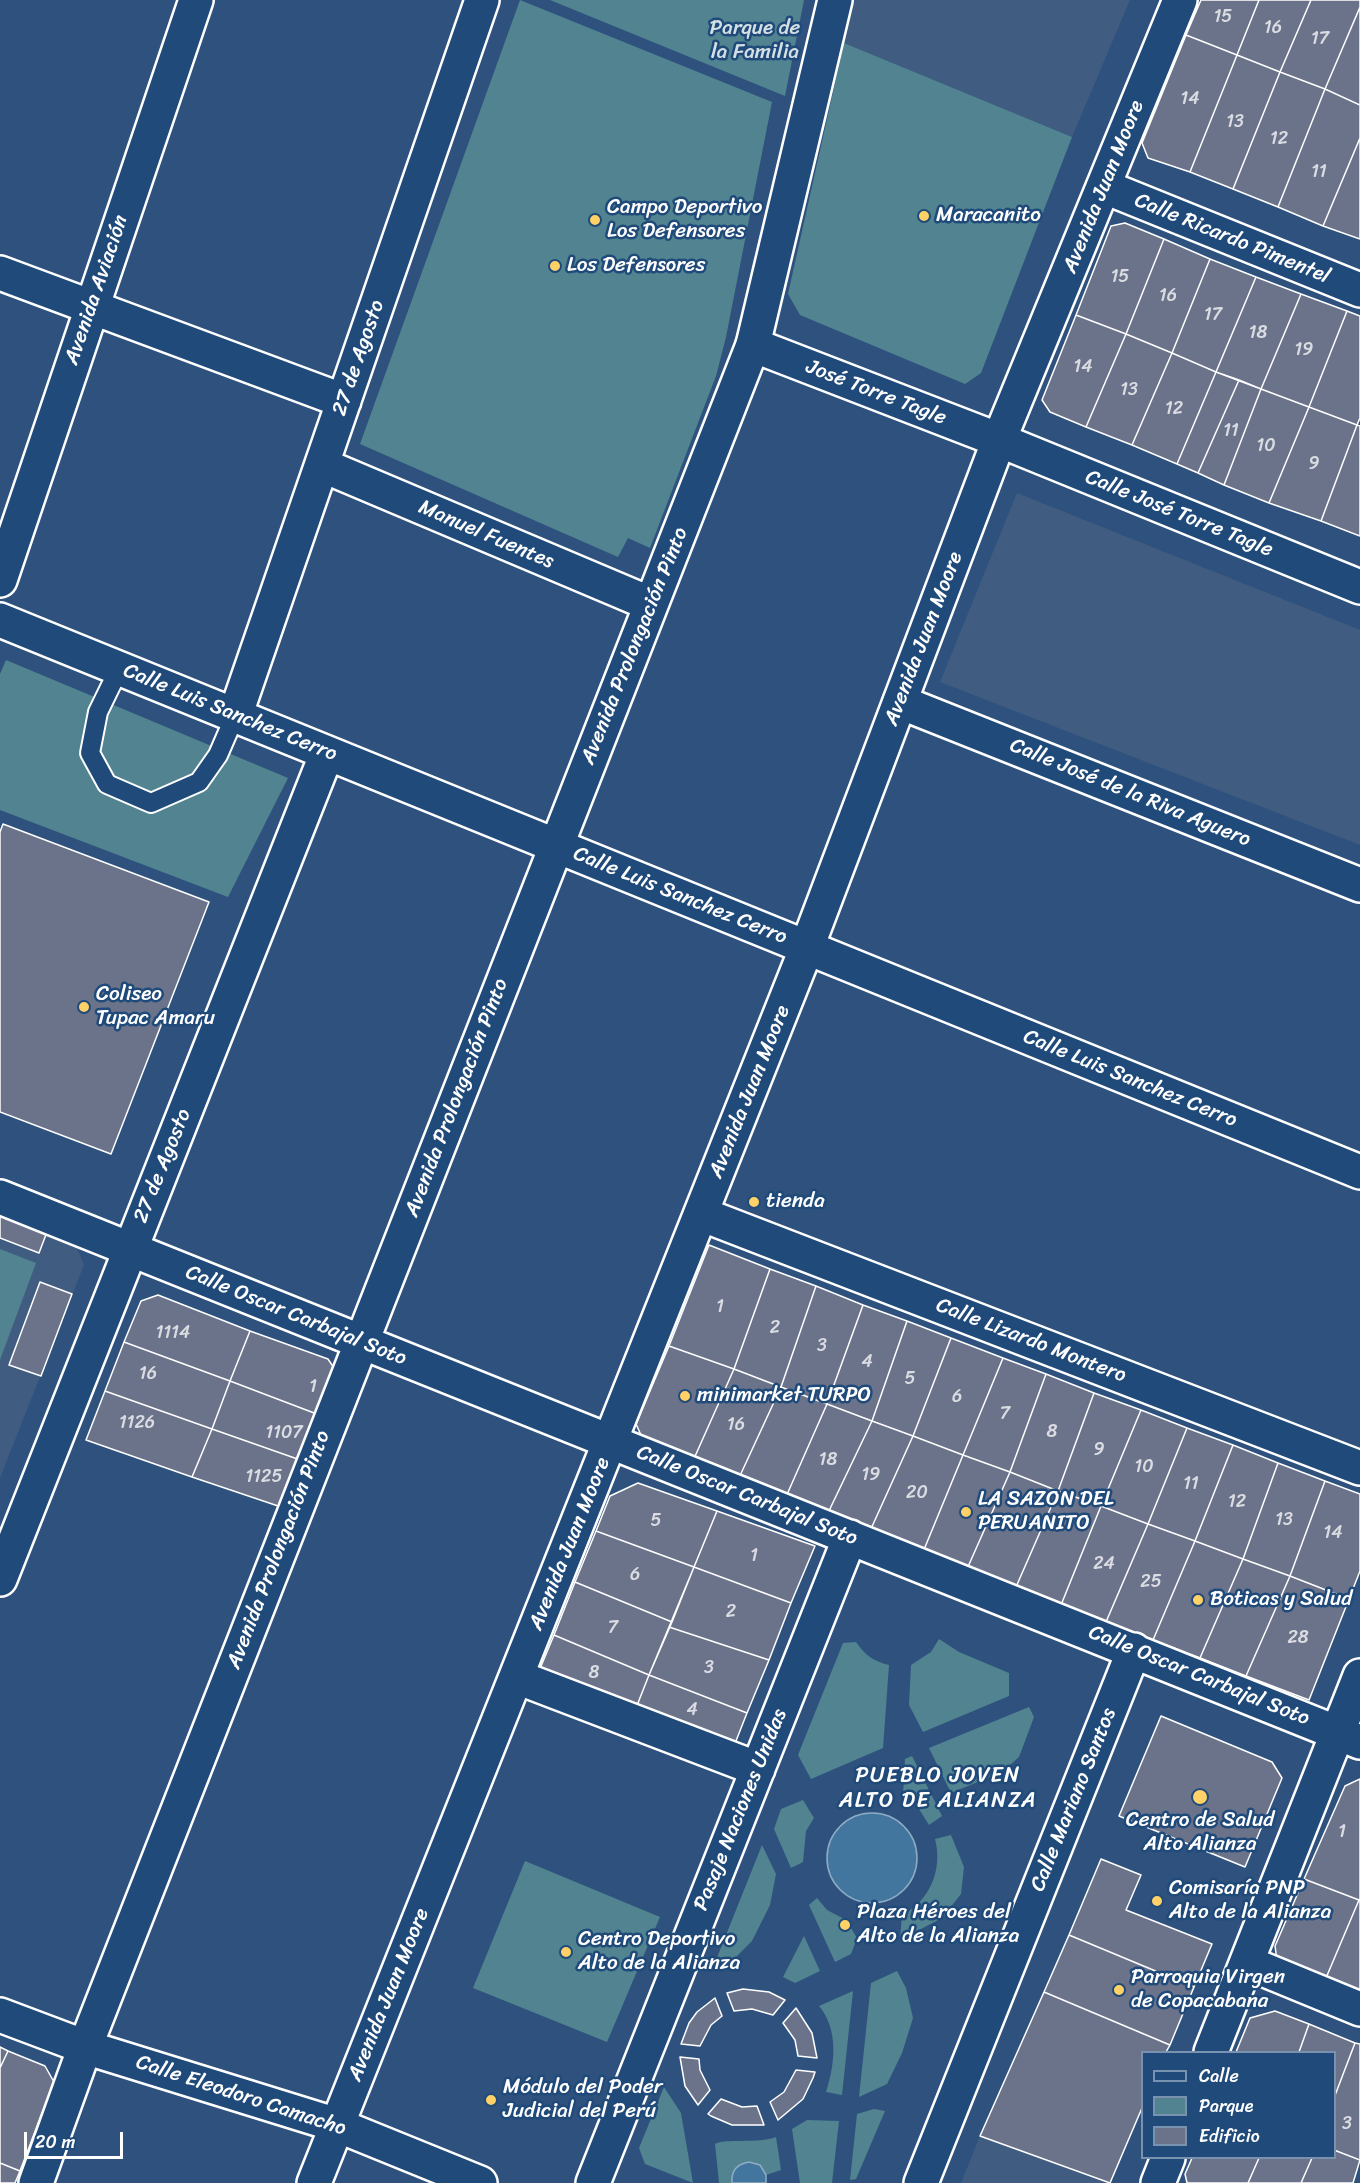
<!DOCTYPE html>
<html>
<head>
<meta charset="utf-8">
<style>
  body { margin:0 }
  #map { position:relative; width:1360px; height:2183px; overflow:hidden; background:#2e527d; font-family:Sriracha,sans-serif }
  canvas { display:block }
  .legend { position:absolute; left:1141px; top:2051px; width:195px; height:108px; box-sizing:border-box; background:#1f4a7a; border:2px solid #7992af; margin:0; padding:8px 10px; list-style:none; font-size:18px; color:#fff }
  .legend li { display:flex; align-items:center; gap:12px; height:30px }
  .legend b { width:30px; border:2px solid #7992af }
  .scale { position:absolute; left:24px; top:2132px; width:99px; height:27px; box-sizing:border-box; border:3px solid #fff; border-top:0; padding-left:8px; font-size:18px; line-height:21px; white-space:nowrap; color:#fff; -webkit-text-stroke:4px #1f4a7a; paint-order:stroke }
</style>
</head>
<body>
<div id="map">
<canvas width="1360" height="2183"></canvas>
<ul class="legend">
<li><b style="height:8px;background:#1f4a7a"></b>Calle</li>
<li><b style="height:16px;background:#518490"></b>Parque</li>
<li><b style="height:16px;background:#6b738b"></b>Edificio</li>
</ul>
<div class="scale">20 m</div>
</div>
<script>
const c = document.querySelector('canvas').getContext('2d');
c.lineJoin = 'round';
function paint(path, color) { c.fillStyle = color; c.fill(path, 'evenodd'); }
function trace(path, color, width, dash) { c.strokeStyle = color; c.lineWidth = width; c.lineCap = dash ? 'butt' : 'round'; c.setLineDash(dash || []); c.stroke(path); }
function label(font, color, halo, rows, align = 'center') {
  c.font = font + ' Sriracha,sans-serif'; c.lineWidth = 5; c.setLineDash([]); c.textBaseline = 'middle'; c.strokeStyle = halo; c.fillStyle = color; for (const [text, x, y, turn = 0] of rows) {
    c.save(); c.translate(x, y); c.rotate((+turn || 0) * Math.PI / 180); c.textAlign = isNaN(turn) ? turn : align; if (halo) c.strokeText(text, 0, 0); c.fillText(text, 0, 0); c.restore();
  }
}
paint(new Path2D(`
  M 853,0 L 1130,0 L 1072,137 L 844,43 Z
  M 1017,493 L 1360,630 L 1360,845 L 940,682 Z
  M 0,1213 L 75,1243 L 84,1265 L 0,1478 Z
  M 980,2136 L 1110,2183 L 961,2183 Z`), '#405c81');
paint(new Path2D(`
  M 520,0 L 772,102 L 726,337 L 716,376 L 650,548 L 628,538 L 618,557 L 360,444 Z
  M 550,0 L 804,0 L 785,96 Z
  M 844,43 L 1072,137 L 981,373 L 965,384 L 800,315 L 788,294 Z
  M 6,660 L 288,778 L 228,897 L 0,810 L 0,674 Z
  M 0,1249 L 36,1263 L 0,1360 Z
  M 939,1639 L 959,1652 L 1009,1673 L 1009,1696 L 923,1732 L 909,1705 L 911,1665 L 931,1652 Z
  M 856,1642 C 865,1655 873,1661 889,1665 L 883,1748 L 811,1779 L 798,1755 L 843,1643 Z
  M 1029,1707 L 1034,1717 L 1019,1757 L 1002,1772 L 951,1793 L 929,1748 Z
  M 912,1756 L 942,1816 L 929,1825 L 919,1809 L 903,1796 L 905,1759 Z
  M 803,1800 L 814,1818 L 806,1831 L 803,1862 L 791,1868 L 774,1829 L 781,1809 Z
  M 951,1835 L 964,1867 L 961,1894 L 942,1918 L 900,1940 L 902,1915 C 930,1901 943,1869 935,1839 Z
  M 762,1845 L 776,1874 L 770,1905 L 752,1941 L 731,1962 L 714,1965 Z
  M 525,1861 L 660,1917 L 607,2042 L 473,1988 Z
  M 817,1898 L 827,1910 L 846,1920 L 857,1938 L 851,1954 L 835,1962 L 809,1905 Z
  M 804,1936 L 820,1971 L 795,1983 L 783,1977 Z
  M 897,1971 L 906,1988 L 913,2018 L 902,2053 L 887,2084 L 859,2097 L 871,1983 Z
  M 853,1991 L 842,2095 L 826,2092 C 835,2064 839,2030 819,2006 Z
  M 664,2087 L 681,2113 L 693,2183 L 645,2164 L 639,2148 Z
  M 874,2109 L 885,2111 L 856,2179 L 850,2180 L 857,2114 Z
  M 807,2120 L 839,2121 L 832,2183 L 800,2183 L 792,2129 Z
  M 776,2137 L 781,2170 L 766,2175 L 760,2165 L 744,2163 L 735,2170 L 732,2183 L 719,2183 L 715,2144 C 724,2138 758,2144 776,2137 Z`), '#518490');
const water = new Path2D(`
  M827 1858a45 45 0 1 1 90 0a45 45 0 1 1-90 0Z
  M 749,2162 L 760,2165 L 766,2175 L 766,2183 L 732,2183 C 731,2171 737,2164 749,2162 Z`);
paint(water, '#42769f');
trace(water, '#8eadc5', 1.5);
const building = new Path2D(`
  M 1201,0 L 1259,0 L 1237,55 L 1186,35 Z
  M 1259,0 L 1311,0 L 1280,72 L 1237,55 Z
  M 1311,0 L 1360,0 L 1360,7 L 1325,89 L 1280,72 Z
  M 1360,7 L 1360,105 L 1325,89 Z
  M 1186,35 L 1237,55 L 1190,172 L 1148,158 L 1142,143 Z
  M 1237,55 L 1280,72 L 1233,189 L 1190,172 Z
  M 1280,72 L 1325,89 L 1278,207 L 1233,189 Z
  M 1325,89 L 1360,105 L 1360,138 L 1323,226 L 1278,207 Z
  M 1360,138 L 1360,239 L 1323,226 Z
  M 1125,223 L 1164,239 L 1126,334 L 1076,315 L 1111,226 Z
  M 1164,239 L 1210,259 L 1172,353 L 1126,334 Z
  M 1210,259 L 1256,277 L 1216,372 L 1172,353 Z
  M 1256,277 L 1301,294 L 1261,389 L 1216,372 Z
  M 1301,294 L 1347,311 L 1309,407 L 1261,389 Z
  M 1347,311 L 1360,316 L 1360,418 L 1357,425 L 1309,407 Z
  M 1076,315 L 1126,334 L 1086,427 L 1050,412 L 1042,400 Z
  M 1126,334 L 1172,353 L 1132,445 L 1086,427 Z
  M 1172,353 L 1216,372 L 1177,464 L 1132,445 Z
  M 1216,372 L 1239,380 L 1198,473 L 1177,464 Z
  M 1239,380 L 1261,389 L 1224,485 L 1198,473 Z
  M 1261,389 L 1309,407 L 1269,503 L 1224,485 Z
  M 1309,407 L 1357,425 L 1321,521 L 1269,503 Z
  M 1357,425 L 1360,426 L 1360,536 L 1321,521 Z
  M 3,824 L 209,902 L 111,1154 L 0,1112 L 0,832 Z
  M 0,1213 L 47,1232 L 39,1253 L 0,1238 Z
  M 709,1245 L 770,1269 L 734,1369 L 669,1346 Z
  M 770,1269 L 816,1286 L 781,1387 L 734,1369 Z
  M 40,1282 L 72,1294 L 41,1376 L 9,1365 Z
  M 816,1286 L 863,1305 L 827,1404 L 781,1387 Z
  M 158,1295 L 250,1331 L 230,1381 L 124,1342 L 141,1301 Z
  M 863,1305 L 907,1321 L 872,1421 L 827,1404 Z
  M 907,1321 L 951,1338 L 913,1436 L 872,1421 Z
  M 250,1331 L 328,1359 L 336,1371 L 322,1416 L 230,1381 Z
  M 951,1338 L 1003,1358 L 963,1455 L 913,1436 Z
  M 124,1342 L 230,1381 L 212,1429 L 105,1391 Z
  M 669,1346 L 734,1369 L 692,1463 L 645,1444 L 636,1424 Z
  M 1003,1358 L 1046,1374 L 1010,1472 L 963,1455 Z
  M 734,1369 L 781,1387 L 738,1480 L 692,1463 Z
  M 1046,1374 L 1094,1393 L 1058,1491 L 1010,1472 Z
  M 230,1381 L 322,1416 L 306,1462 L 212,1429 Z
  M 781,1387 L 827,1404 L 785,1499 L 738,1480 Z
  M 105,1391 L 212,1429 L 192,1477 L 86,1440 Z
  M 1094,1393 L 1141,1410 L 1101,1506 L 1058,1491 Z
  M 827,1404 L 872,1421 L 827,1515 L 785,1499 Z
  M 1141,1410 L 1187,1428 L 1148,1524 L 1101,1506 Z
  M 872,1421 L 913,1436 L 870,1531 L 827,1515 Z
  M 1187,1428 L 1233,1445 L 1195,1541 L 1148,1524 Z
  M 212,1429 L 306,1462 L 287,1509 L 192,1477 Z
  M 913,1436 L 963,1455 L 923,1552 L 870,1531 Z
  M 1233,1445 L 1278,1463 L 1243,1559 L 1195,1541 Z
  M 963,1455 L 1010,1472 L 967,1569 L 923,1552 Z
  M 1278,1463 L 1325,1481 L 1290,1576 L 1243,1559 Z
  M 1010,1472 L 1058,1491 L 1016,1587 L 967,1569 Z
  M 1325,1481 L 1360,1494 L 1360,1571 L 1349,1599 L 1290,1576 Z
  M 638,1483 L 717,1511 L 694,1567 L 596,1531 L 610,1496 Z
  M 1058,1491 L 1101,1506 L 1061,1605 L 1016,1587 Z
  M 1101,1506 L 1148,1524 L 1106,1622 L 1061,1605 Z
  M 717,1511 L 815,1546 L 791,1603 L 694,1567 Z
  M 1148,1524 L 1195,1541 L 1153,1640 L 1106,1622 Z
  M 596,1531 L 694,1567 L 672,1622 L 575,1582 Z
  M 1195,1541 L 1243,1559 L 1200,1658 L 1153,1640 Z
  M 1243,1559 L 1290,1576 L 1246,1676 L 1200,1658 Z
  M 694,1567 L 791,1603 L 769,1660 L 669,1627 Z
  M 1290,1576 L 1349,1599 L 1309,1700 L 1246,1676 Z
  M 575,1582 L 672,1622 L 649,1675 L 554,1635 Z
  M 669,1627 L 769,1660 L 747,1713 L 649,1675 Z
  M 554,1635 L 649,1675 L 636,1708 L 539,1671 Z
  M 649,1675 L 747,1713 L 734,1746 L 636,1708 Z
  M 1161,1716 L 1272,1762 L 1282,1778 L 1245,1867 L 1119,1816 Z
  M 1360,1779 L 1360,1899 L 1359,1900 L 1304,1879 L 1345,1786 Z
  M 1101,1859 L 1141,1875 L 1126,1910 L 1212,1944 L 1194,1987 L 1069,1935 Z
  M 1304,1879 L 1359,1900 L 1323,1985 L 1278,1967 L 1275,1946 Z
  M 1359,1900 L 1360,1900 L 1360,2000 L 1323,1985 Z
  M 1069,1935 L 1194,1987 L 1170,2045 L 1044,1992 Z
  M 743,1989 L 769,1992 L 785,2000 L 773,2015 L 752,2009 L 734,2011 L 727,1993 Z
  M 1044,1992 L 1170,2045 L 1166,2052 L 1142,2052 L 1142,2108 L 1110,2183 L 980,2136 Z
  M 715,1998 L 722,2016 L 711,2025 L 700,2046 L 681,2044 L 689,2023 L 697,2012 Z
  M 796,2008 L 812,2033 L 817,2058 L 798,2056 L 795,2040 L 783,2023 Z
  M 1275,2011 L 1309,2024 L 1299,2052 L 1236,2052 L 1250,2018 Z
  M 1309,2024 L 1355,2043 L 1334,2098 L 1334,2052 L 1299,2052 Z
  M 1355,2043 L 1360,2044 L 1360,2160 L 1334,2150 L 1334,2098 Z
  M 0,2047 L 8,2051 L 0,2068 Z
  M 8,2051 L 45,2066 L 54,2082 L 20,2171 L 0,2163 L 0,2068 Z
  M 680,2057 L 699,2059 L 700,2070 L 710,2090 L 698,2105 L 685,2086 Z
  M 796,2070 L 815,2072 L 813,2078 L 803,2099 L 778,2120 L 770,2102 L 784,2092 Z
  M 721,2099 L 742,2107 L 757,2106 L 764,2125 L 732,2125 L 711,2116 L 708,2114 Z
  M 1334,2150 L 1360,2160 L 1353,2183 L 1301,2183 L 1312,2158 L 1334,2158 Z
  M 1192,2158 L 1259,2158 L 1248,2183 L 1187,2183 L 1185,2174 Z
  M 1259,2158 L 1312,2158 L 1301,2183 L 1248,2183 Z
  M 0,2163 L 20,2171 L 15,2183 L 0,2183 Z`);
paint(building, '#6b738b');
trace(building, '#fff', 1.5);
const service = new Path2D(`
  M 119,669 L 98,712 L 90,753 L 107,784 L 151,803 L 199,782 L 218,755 L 235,716`);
const minor = new Path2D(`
  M 1105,187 L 1360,290
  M 0,273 L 344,401
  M 999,440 L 1360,587
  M 322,465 L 651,604
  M 0,580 L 196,0
  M 0,620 L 1360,1172
  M 900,702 L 1360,885
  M 235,716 L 482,0
  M 0,1197 L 1360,1742
  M 701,1214 L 1360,1468
  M 0,1579 L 327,753
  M 517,1677 L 758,1769
  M 1248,1963 L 1360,2009
  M 0,2015 L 85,2047 L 337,2125 L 480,2183
  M 1211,2052 L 1360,1676
  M 36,2183 L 85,2047 L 753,345
  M 593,2183 L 850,1537
  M 921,2183 L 1134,1650
  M 1158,2183 L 1168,2158`);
const tertiary = new Path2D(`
  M 835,0 L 753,345 L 999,440
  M 314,2183 L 807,947 L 999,440 L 1180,0`);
trace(service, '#fff', 22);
trace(minor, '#fff', 38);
trace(tertiary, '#fff', 38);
trace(service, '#1f4a7a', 18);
trace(minor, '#1f4a7a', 33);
trace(tertiary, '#1f4a7a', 33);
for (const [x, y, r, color] of [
  [924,216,6,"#ffd166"],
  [595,220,6,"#ffd166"],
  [555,266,6,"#ffd166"],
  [84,1007,6,"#ffd166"],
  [754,1202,6,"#ffd166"],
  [685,1396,6,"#ffd166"],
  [966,1512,6,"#ffd166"],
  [1198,1600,6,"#ffd166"],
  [1200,1797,8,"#ffd166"],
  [1157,1901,6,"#ffd166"],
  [845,1925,6,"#ffd166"],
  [566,1952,6,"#ffd166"],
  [1119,1990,6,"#ffd166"],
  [491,2100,6,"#ffd166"]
]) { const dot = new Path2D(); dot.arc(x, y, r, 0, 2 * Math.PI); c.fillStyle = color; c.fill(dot); trace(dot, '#1f4a7a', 2); }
label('18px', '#dadce2', null, [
  ["15",1223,17],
  ["16",1273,28],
  ["17",1320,39],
  ["14",1190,99],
  ["13",1235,122],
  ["12",1279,139],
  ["11",1319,172],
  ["15",1120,277],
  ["16",1168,296],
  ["17",1213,315],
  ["18",1258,333],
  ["19",1304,350],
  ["14",1083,367],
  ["13",1129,390],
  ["12",1174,409],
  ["11",1231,431],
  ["10",1266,446],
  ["9",1314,464],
  ["1",720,1307],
  ["2",775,1328],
  ["1114",173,1333],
  ["3",822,1346],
  ["4",867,1362],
  ["16",148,1374],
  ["5",910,1379],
  ["1",313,1387],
  ["6",957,1397],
  ["7",1005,1414],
  ["1126",137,1423],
  ["16",736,1425],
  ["8",1052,1432],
  ["1107",284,1433],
  ["9",1099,1450],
  ["18",828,1460],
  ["10",1144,1467],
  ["19",871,1475],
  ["1125",264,1477],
  ["11",1191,1484],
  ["20",917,1493],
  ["12",1237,1502],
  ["13",1284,1520],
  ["5",656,1521],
  ["14",1333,1533],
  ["1",754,1556],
  ["24",1104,1564],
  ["6",635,1575],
  ["25",1151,1582],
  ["2",731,1612],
  ["7",613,1628],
  ["28",1298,1638],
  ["3",709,1668],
  ["8",594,1673],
  ["4",692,1710],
  ["1",1342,1832],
  ["3",1347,2124]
]);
label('21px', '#d4e0e3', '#1f4a7a', [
  ["Parque de",755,29],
  ["la Familia",755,53]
]);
label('21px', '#fff', '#1f4a7a', [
  ["Avenida Juan Moore",1104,187,-68],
  ["Calle Ricardo Pimentel",1232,239,22],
  ["Avenida Aviación",97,290,-71],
  ["27 de Agosto",359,358,-71],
  ["José Torre Tagle",876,393,21],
  ["Calle José Torre Tagle",1179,514,22],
  ["Manuel Fuentes",486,535,23],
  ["Avenida Juan Moore",924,639,-69],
  ["Avenida Prolongación Pinto",635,646,-68],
  ["Calle Luis Sanchez Cerro",230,713,22],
  ["Calle José de la Riva Aguero",1130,793,22],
  ["Calle Luis Sanchez Cerro",680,896,22],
  ["Calle Luis Sanchez Cerro",1130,1079,22],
  ["Avenida Juan Moore",750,1092,-68],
  ["Avenida Prolongación Pinto",457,1098,-69],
  ["27 de Agosto",163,1166,-68],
  ["Calle Oscar Carbajal Soto",296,1316,22],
  ["Calle Lizardo Montero",1031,1341,21],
  ["Calle Oscar Carbajal Soto",747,1496,22],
  ["Avenida Juan Moore",570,1544,-68],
  ["Avenida Prolongación Pinto",279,1550,-69],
  ["Calle Oscar Carbajal Soto",1199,1676,22],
  ["Calle Mariano Santos",1074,1800,-68],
  ["Pasaje Naciones Unidas",741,1810,-68],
  ["Avenida Juan Moore",389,1995,-68],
  ["Calle Eleodoro Camacho",241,2096,18]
]);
label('21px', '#fff', '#1f4a7a', [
  ["Campo Deportivo",607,208],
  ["Los Defensores",607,232],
  ["Maracanito",936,216],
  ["Los Defensores",567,266],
  ["Coliseo",96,995],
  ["Tupac Amaru",96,1019],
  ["tienda",766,1202],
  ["minimarket TURPO",697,1396],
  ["LA SAZON DEL",978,1500],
  ["PERUANITO",978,1524],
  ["Boticas y Salud",1210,1600],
  ["Centro de Salud",1200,1821,"center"],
  ["Alto Alianza",1200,1845,"center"],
  ["Comisaría PNP",1169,1889],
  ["Alto de la Alianza",1169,1913],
  ["Plaza Héroes del",857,1913],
  ["Alto de la Alianza",857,1937],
  ["Centro Deportivo",578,1940],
  ["Alto de la Alianza",578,1964],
  ["Parroquia Virgen",1131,1978],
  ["de Copacabana",1131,2002],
  ["Módulo del Poder",503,2088],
  ["Judicial del Perú",503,2112]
], 'left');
c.letterSpacing = '1.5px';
label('22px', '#fff', '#1f4a7a', [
  ["PUEBLO JOVEN",938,1776],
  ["ALTO DE ALIANZA",938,1801]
]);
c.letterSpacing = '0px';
</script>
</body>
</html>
